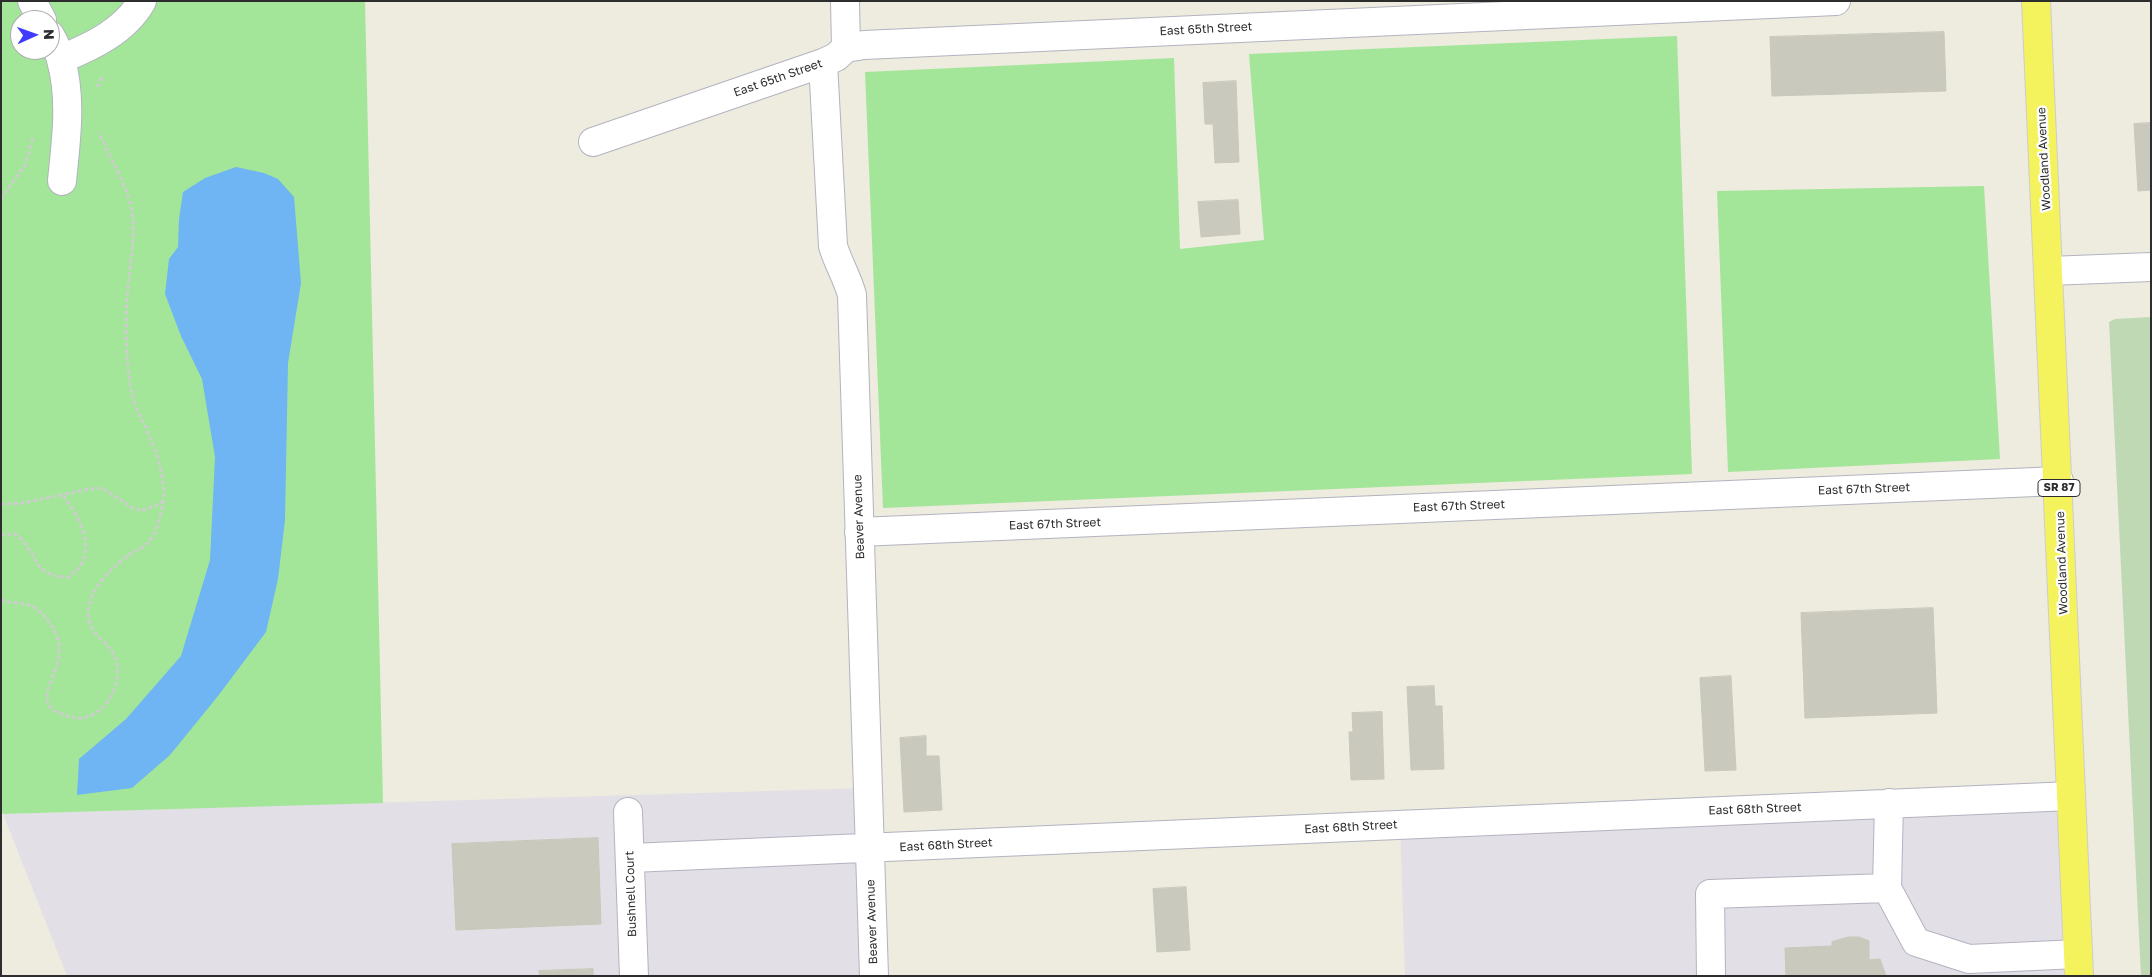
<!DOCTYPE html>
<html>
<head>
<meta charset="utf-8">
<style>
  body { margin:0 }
  #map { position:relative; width:2152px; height:977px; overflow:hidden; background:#eeebdf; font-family:"Golos Text",sans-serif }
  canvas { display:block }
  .frame { position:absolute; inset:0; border:2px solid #2d2d2d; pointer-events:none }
  .north { position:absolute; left:10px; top:10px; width:50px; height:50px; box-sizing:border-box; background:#fff; border:1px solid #ababab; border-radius:50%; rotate:88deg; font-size:14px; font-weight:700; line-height:20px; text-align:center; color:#2d2d2d }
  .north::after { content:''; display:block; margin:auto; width:18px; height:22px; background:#413bff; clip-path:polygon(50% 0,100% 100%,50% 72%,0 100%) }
</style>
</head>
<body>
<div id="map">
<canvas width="2152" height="977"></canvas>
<div class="frame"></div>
<div class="north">N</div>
</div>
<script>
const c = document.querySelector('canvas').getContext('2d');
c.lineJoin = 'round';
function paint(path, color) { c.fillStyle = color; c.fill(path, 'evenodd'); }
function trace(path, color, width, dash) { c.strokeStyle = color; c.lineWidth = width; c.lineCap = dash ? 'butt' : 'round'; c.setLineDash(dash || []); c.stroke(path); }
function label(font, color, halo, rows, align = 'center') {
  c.font = font + ' "Golos Text",sans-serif'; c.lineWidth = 4.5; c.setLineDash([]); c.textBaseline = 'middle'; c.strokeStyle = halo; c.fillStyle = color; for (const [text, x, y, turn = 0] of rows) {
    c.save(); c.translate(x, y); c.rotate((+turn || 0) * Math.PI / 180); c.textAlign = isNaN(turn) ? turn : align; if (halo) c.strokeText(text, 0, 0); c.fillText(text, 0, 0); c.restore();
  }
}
paint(new Path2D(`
  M 868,788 L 874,976 L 67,976 L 3,814 Z
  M 2071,796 L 2079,976 L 1405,976 L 1400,824 Z`), '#e3dfe7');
paint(new Path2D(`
  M 1,1 L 365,1 L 383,803 L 3,814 L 1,810 ZM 20,20 L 50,20 L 50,50 L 20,50 Z
  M 1677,36 L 1692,474 L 883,508 L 865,72 L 1174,58 L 1180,249 L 1264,240 L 1249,54 Z
  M 1984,186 L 2000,459 L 1728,472 L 1717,191 Z`), '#a3e69a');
paint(new Path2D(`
  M 2151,317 L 2151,976 L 2141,976 L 2109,322 L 2115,319 Z`), '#bfd9b5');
paint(new Path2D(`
  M 236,167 L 264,173 L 278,179 L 294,197 L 301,283 L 288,363 L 285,520 L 278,579 L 266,632 L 218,696 L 170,755 L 132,788 L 77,795 L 79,759 L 126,719 L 181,656 L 210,560 L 215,457 L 202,379 L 181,336 L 165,294 L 169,259 L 178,247 L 179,219 L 183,192 L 205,178 Z`), '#6fb4f3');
const building = new Path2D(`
  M 1944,32 L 1946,91 L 1772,96 L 1770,37 Z
  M 1236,81 L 1239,162 L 1215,163 L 1213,124 L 1205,124 L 1203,83 Z
  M 2151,123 L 2151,190 L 2138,191 L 2134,124 Z
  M 1238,200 L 1240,234 L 1201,237 L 1198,202 Z
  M 1933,608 L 1937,713 L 1805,718 L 1801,613 Z
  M 1731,676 L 1736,770 L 1705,771 L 1700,678 Z
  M 1434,686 L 1435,706 L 1442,706 L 1444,769 L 1411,770 L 1407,687 Z
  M 1382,712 L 1384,779 L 1351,780 L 1349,732 L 1353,732 L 1352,713 Z
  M 926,736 L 926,756 L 939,756 L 942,810 L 904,812 L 900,738 Z
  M 598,838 L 601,924 L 456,930 L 452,844 Z
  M 1186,887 L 1190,950 L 1157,952 L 1153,889 Z
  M 1849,937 L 1859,937 L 1869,941 L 1869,960 L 1880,959 L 1886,976 L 1786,976 L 1785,948 L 1832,946 L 1832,942 Z
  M 593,969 L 593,976 L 540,976 L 539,971 Z`);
paint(building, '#cac9bd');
trace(building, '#cac8b8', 1);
const minor = new Path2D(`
  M 32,1 L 42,20
  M 845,1 L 846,48
  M 50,35 C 54,43 59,51 61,60 C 72,99 66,141 62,181
  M 61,59 C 91,47 125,31 142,1
  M 823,63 L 833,246 C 838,263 847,277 852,295 L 874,976
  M 593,142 L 823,63 L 836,57 L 846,48 L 864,45 L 1836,1
  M 2049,271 L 2151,267
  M 859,532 L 2059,481
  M 628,812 L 634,976
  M 631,858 L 2071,796
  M 1887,888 L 1916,942 L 1969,959 L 2078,954
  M 1711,976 L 1710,894 L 1887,888 L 1889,803`);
const major = new Path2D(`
  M 2036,1 L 2079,976`);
trace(minor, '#b3b3c0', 30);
trace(major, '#cdcdcd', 30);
trace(new Path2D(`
  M 97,87 L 103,75
  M 1,199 L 25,165 L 33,138
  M 1,504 L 23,503 L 89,489 L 102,488 L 133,508 L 142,511 L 163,502
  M 1,535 L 15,534 C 40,552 31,578 69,577 C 73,573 78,570 81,565 C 94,542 77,513 63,496
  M 1,600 C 13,604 27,602 37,609 C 42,612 45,618 49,622 C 58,634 61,646 58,661 C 54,680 33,704 62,714 C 68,716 76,719 83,718 C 109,713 125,679 114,655 C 106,640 88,633 88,614 C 88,590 112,567 130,554 C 136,550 143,548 148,543 C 155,536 159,522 161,513 C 169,481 157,453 144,424 C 140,416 135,406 133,397 C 126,367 125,332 127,301 C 128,272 136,243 132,213 C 127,183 110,160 99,132`), '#cdcdcd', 3, [4, 2.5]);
trace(minor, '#fff', 28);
trace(major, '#f5f35d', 28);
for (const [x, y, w] of [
  [2059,488,42]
]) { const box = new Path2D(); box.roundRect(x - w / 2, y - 8.5, w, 17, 4); c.fillStyle = '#fff'; c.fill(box); trace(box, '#2d2d2d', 1); }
label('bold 11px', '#2d2d2d', null, [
  ["SR 87",2059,488]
]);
label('12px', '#2d2d2d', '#fff', [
  ["East 65th Street",1206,29,-3],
  ["East 65th Street",778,78,-19],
  ["Woodland Avenue",2044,159,-93],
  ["East 67th Street",1864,489,-2],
  ["East 67th Street",1459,506,-2],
  ["Beaver Avenue",859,517,-92],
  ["East 67th Street",1055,524,-2],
  ["Woodland Avenue",2062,563,-92],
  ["East 68th Street",1755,809,-2],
  ["East 68th Street",1351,827,-3],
  ["East 68th Street",946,845,-3],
  ["Bushnell Court",631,894,-92],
  ["Beaver Avenue",872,922,-92]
]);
</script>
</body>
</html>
